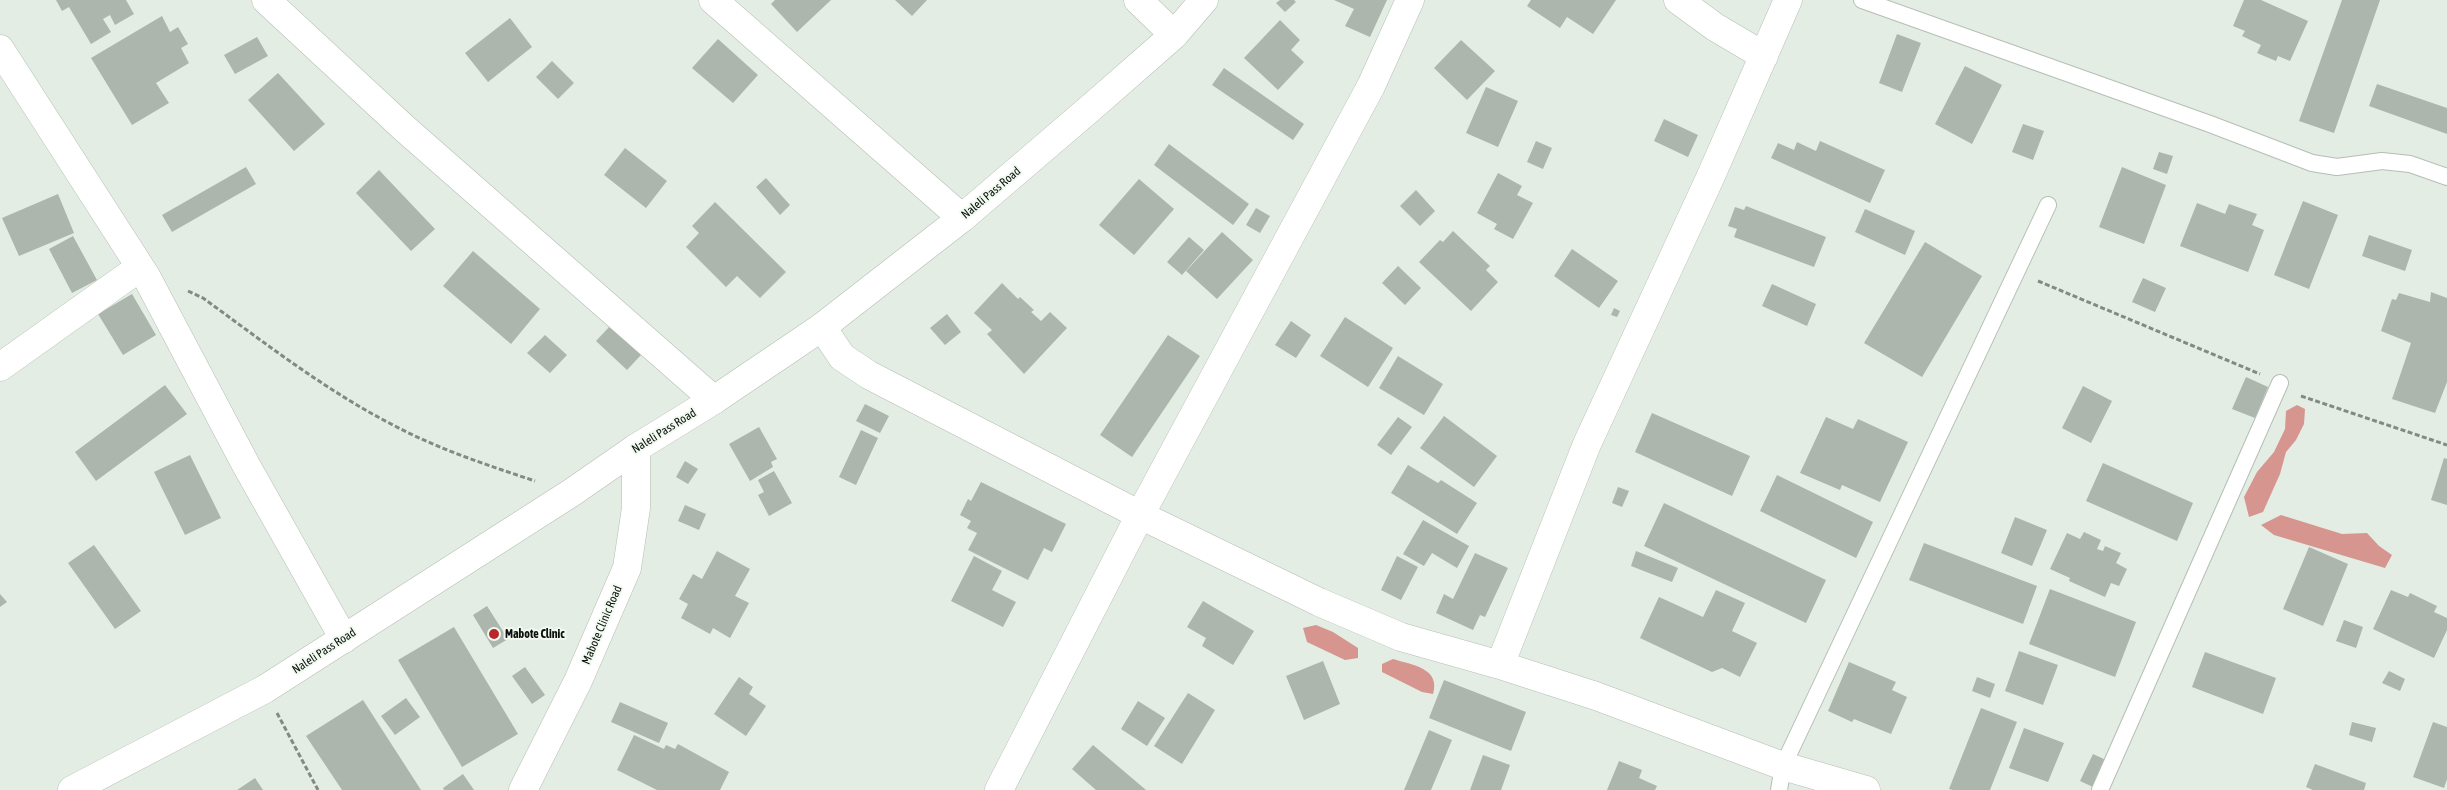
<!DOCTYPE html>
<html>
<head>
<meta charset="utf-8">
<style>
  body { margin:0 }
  canvas { display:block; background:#e3ede3 }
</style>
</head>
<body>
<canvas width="2447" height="790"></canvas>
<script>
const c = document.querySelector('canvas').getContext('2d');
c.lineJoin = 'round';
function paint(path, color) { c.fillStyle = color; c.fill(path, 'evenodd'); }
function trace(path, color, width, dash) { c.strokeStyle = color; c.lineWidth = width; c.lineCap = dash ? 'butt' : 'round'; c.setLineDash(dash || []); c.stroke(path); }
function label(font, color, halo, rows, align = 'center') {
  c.font = font + ' "Asap Condensed",sans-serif'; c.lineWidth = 4; c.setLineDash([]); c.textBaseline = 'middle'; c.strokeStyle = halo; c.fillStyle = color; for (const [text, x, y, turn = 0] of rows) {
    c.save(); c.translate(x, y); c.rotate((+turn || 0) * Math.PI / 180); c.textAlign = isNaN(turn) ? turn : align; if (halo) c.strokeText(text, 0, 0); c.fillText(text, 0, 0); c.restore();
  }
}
paint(new Path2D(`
  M 2297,405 L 2305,409 L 2304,424 L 2296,440 L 2286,452 L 2280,474 L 2263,512 L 2249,517 L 2244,497 L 2257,472 L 2274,452 L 2285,429 L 2286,411 Z
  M 2281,515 L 2342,534 L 2367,533 L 2379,546 L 2392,555 L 2385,568 L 2274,535 L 2261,525 Z
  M 1316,625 L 1333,632 L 1358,648 L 1358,658 L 1345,660 L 1307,642 L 1303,628 Z
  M 1393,659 C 1412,665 1441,668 1433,694 L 1422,692 L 1382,672 L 1382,664 Z`), '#d6958f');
paint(new Path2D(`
  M 56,0 L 126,0 L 134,14 L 115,25 L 110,15 L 103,19 L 111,32 L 91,44 L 69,7 L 62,11 Z
  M 775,0 L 831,0 L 797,32 L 771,4 Z
  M 895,0 L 927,0 L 912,16 Z
  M 1280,0 L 1294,0 L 1296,2 L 1285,12 L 1276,3 Z
  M 1334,0 L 1387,0 L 1370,37 L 1345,26 L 1354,9 Z
  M 1531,0 L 1616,0 L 1593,34 L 1567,17 L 1560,28 L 1527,6 Z
  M 2244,0 L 2261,0 L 2308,21 L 2290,61 L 2278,56 L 2276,61 L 2257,53 L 2261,45 L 2242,36 L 2245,31 L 2233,26 Z
  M 2342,0 L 2380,0 L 2334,133 L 2299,121 Z
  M 162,16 L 170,32 L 178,27 L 188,44 L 181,48 L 189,63 L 156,83 L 169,103 L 132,125 L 91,58 Z
  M 510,18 L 532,47 L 488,82 L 465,53 Z
  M 1280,20 L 1300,40 L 1291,50 L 1304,62 L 1278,90 L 1244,58 Z
  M 1897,34 L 1921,43 L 1902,92 L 1879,83 Z
  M 257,37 L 268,56 L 235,74 L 224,55 Z
  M 718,39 L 758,75 L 733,103 L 692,68 Z
  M 1461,40 L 1495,71 L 1467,100 L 1434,68 Z
  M 552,61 L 574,83 L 558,99 L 536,77 Z
  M 1965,66 L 2002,85 L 1972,144 L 1935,124 Z
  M 1224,68 L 1304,124 L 1293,140 L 1212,85 Z
  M 278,73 L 325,124 L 294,151 L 248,100 Z
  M 2377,84 L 2447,108 L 2447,134 L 2369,106 Z
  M 1486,87 L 1518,101 L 1498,147 L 1466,133 Z
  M 1664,119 L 1698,135 L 1688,157 L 1654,141 Z
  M 2023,124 L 2044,131 L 2033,160 L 2012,152 Z
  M 1536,141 L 1552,148 L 1543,169 L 1527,162 Z
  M 1820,141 L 1885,170 L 1870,203 L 1771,158 L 1778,143 L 1794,150 L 1797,142 L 1816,151 Z
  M 1169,144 L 1249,204 L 1233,225 L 1154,165 Z
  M 625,148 L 667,181 L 646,208 L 604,175 Z
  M 2159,152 L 2173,156 L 2167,174 L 2153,169 Z
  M 246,167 L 256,184 L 172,232 L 162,215 Z
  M 2122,167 L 2166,185 L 2144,244 L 2099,227 Z
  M 379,170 L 435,229 L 411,251 L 356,193 Z
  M 1498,173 L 1522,186 L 1517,195 L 1533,203 L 1513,239 L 1494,229 L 1497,224 L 1477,213 Z
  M 766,178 L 790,205 L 780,215 L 756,187 Z
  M 1139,179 L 1174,209 L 1134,255 L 1099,225 Z
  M 1416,190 L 1435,211 L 1420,226 L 1400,206 Z
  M 58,194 L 74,233 L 19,256 L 2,218 Z
  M 2303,201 L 2338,215 L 2309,289 L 2274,275 Z
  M 715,202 L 786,272 L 760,298 L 737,276 L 726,287 L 686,247 L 699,233 L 692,226 Z
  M 2197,203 L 2225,214 L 2229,204 L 2257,214 L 2252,225 L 2264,230 L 2248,272 L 2180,246 Z
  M 1746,206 L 1826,237 L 1814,267 L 1734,237 L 1737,229 L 1728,226 L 1735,207 L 1744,210 Z
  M 1256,208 L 1270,216 L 1260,233 L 1246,225 Z
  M 1865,209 L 1915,231 L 1905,255 L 1855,232 Z
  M 1453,231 L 1490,266 L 1486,270 L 1498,282 L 1471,311 L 1419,262 L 1440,240 L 1443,242 Z
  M 1222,232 L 1253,260 L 1217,299 L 1186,271 Z
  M 2369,235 L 2412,250 L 2405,271 L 2362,256 Z
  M 73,236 L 97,280 L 72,293 L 49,249 Z
  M 1189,237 L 1204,250 L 1182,275 L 1167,262 Z
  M 1925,242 L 1982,276 L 1922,377 L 1864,343 Z
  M 1572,249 L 1618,281 L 1599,308 L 1554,276 Z
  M 473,251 L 540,309 L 511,344 L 443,286 Z
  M 1398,266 L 1421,288 L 1405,305 L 1382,283 Z
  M 2143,278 L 2166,288 L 2155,312 L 2132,302 Z
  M 1002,283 L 1018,299 L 1020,297 L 1034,310 L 1031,312 L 1041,321 L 1050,312 L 1067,328 L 1024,374 L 987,334 L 992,330 L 974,313 Z
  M 1772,284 L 1816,304 L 1807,326 L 1762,306 Z
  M 2431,292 L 2447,298 L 2447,382 L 2435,413 L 2392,399 L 2411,343 L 2381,331 L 2392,299 L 2396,300 L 2399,293 L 2430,302 Z
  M 132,294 L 156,335 L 123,355 L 98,314 Z
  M 1614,308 L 1620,311 L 1617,317 L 1611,315 Z
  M 947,314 L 961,332 L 945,345 L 930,328 Z
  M 1345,317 L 1393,348 L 1368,387 L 1320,356 Z
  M 1291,321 L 1311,335 L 1296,358 L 1275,345 Z
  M 610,326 L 641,355 L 627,370 L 596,341 Z
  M 545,335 L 567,355 L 550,373 L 527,353 Z
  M 1168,335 L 1200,356 L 1132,457 L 1100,435 Z
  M 1398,356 L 1443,384 L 1424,415 L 1379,388 Z
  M 2246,377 L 2268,387 L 2255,418 L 2232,409 Z
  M 165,385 L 187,414 L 96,481 L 75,452 Z
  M 2083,386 L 2112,401 L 2091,443 L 2062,428 Z
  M 865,404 L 889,416 L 880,433 L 856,421 Z
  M 1652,413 L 1750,456 L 1732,496 L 1635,452 Z
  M 1444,416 L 1497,456 L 1474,487 L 1420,448 Z
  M 1398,417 L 1412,427 L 1391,455 L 1377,445 Z
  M 1826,417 L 1853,429 L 1858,419 L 1908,442 L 1880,502 L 1842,485 L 1840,490 L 1800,473 Z
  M 759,427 L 777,459 L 771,462 L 773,467 L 750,481 L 729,444 Z
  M 861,430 L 878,438 L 856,485 L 839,477 Z
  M 190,455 L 221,518 L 185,535 L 154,472 Z
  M 2444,458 L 2447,459 L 2447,505 L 2431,500 Z
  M 685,461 L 698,469 L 688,484 L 676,477 Z
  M 2103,463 L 2193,503 L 2177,541 L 2086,501 Z
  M 1408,465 L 1438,483 L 1441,480 L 1477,503 L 1457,534 L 1391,493 Z
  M 774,471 L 792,503 L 769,516 L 758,495 L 764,492 L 758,480 Z
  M 1777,475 L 1873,522 L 1856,558 L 1760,511 Z
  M 981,482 L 1066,524 L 1052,552 L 1044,548 L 1028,580 L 968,550 L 977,533 L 967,528 L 971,521 L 960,515 L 968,499 L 971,501 Z
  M 1618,487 L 1629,491 L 1622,507 L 1612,503 Z
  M 1664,503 L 1826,580 L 1806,623 L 1644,546 Z
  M 685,505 L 706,514 L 699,530 L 678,521 Z
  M 2015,517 L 2047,530 L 2032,566 L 2001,553 Z
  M 1423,520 L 1469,546 L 1457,568 L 1432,553 L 1424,566 L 1403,554 Z
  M 2084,532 L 2101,540 L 2097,549 L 2103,551 L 2105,546 L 2121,553 L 2116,563 L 2127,569 L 2119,586 L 2111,583 L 2105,597 L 2069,581 L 2070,578 L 2050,569 L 2067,533 L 2080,539 Z
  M 1924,543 L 2037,586 L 2023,624 L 1909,580 Z
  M 94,545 L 141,611 L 115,629 L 68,563 Z
  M 2309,547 L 2348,564 L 2323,626 L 2283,609 Z
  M 717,551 L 750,569 L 735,596 L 749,603 L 730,638 L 713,628 L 710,634 L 681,618 L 688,604 L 679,599 L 693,574 L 702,579 Z
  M 1636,551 L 1678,568 L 1672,582 L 1631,566 Z
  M 1475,553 L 1508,568 L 1485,617 L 1480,615 L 1473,630 L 1436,613 L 1444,594 L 1453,599 Z
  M 974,556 L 1002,571 L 992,590 L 1016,602 L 1003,627 L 951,601 Z
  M 1397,556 L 1418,567 L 1401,600 L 1381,590 Z
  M 2050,589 L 2136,622 L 2115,677 L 2029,644 Z
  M 1716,590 L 1745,603 L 1732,631 L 1757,643 L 1740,677 L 1722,668 L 1712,672 L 1640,638 L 1659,597 L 1703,617 Z
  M 2391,590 L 2408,597 L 2410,593 L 2437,606 L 2434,612 L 2447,618 L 2447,630 L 2434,658 L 2373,629 Z
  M 0,594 L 7,602 L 0,607 Z
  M 1203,601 L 1254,631 L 1233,665 L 1202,646 L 1206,638 L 1187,627 Z
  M 487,606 L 508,639 L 493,648 L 473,615 Z
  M 2344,620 L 2363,627 L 2356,648 L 2336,641 Z
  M 454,627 L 518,734 L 462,767 L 398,660 Z
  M 2019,651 L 2058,665 L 2043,705 L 2005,691 Z
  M 2205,652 L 2276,678 L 2263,714 L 2192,687 Z
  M 1323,661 L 1340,704 L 1304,720 L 1286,676 Z
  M 1849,662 L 1896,682 L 1892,690 L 1907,697 L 1891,734 L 1854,719 L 1852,722 L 1828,711 Z
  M 525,667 L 545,695 L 532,704 L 512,676 Z
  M 2389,671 L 2405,679 L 2400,691 L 2382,683 Z
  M 739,677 L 753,687 L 749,694 L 766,706 L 746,736 L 714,714 Z
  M 1977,677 L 1995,684 L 1990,698 L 1972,691 Z
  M 1444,680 L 1526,712 L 1511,751 L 1429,718 Z
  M 1188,693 L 1215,710 L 1182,764 L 1154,746 Z
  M 406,698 L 420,717 L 395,735 L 381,716 Z
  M 363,700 L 421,790 L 342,790 L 306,736 Z
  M 1138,701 L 1165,718 L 1147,746 L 1121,729 Z
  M 620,702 L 668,723 L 659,743 L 611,722 Z
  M 1981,708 L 2017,722 L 1990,790 L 1953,790 L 1949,789 Z
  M 2352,722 L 2376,728 L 2372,742 L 2349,735 Z
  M 2433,722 L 2447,727 L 2447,779 L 2444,788 L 2413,777 Z
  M 2024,728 L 2064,743 L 2048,782 L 2009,768 Z
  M 1429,730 L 1452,740 L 1431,790 L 1404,790 Z
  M 634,735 L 664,749 L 666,745 L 675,749 L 678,744 L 729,772 L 720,790 L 657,790 L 617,770 Z
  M 1093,745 L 1146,790 L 1096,790 L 1072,769 Z
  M 2093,754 L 2106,760 L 2093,787 L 2080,781 Z
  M 1483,755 L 1510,765 L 1501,790 L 1470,790 Z
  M 1619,761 L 1642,770 L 1639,778 L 1657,786 L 1655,790 L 1607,790 Z
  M 2315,764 L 2366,783 L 2364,790 L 2313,790 L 2306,787 Z
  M 463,774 L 474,790 L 444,790 L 443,788 Z
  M 255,778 L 263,790 L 237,790 Z`), '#acb6ac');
const service = new Path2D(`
  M 1862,0 L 2210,124 L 2312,163 L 2337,167 L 2382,161 L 2410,164 L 2447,177
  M 1779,790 L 1783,766 L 2048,205
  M 2100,790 L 2280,383`);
const minor = new Path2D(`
  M 266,0 L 404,128 L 714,400
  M 713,0 L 962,218
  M 1138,0 L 1174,35
  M 1678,0 L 1715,27 L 1764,56
  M 0,49 L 146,276 L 246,465 L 344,639
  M 822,327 L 842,357 L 869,375 L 1140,515 L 1319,602 L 1401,637 L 1500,665 L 1596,696 L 1783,766 L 1866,790
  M 0,367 L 139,268
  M 1500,665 L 1587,444 L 1710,178 L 1788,0
  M 523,790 L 578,681 L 627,568 L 636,508 L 636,448
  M 999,790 L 1140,515 L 1371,86 L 1410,0`);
const secondary = new Path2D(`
  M 72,790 L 265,689 L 571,493 L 636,448 L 714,400 L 822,327 L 962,218 L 1094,105 L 1174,35 L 1204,0`);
trace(service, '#b5beb5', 18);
trace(minor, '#b5beb5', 29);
trace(secondary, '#b5beb5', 29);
trace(new Path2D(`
  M 2038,281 L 2260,374
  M 188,291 L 203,298 C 265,343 325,390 393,425 C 438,449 487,465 535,481
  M 2301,396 L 2447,445
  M 277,713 L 318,790`), '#838983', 3, [5, 2.5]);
trace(service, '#fff', 16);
trace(minor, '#fff', 28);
trace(secondary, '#fff', 28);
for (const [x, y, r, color] of [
  [494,634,6,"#b6262b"]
]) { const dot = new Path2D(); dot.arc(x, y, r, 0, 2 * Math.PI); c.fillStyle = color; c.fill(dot); trace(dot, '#f0faf0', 2); }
label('12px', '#0d100d', '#f0faf0', [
  ["Naleli Pass Road",991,193,-40],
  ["Naleli Pass Road",664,431,-32],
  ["Mabote Clinic Road",602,625,-67],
  ["Naleli Pass Road",324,651,-33]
]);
label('bold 12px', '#0d100d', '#f0faf0', [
  ["Mabote Clinic",505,634]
], 'left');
</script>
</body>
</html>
